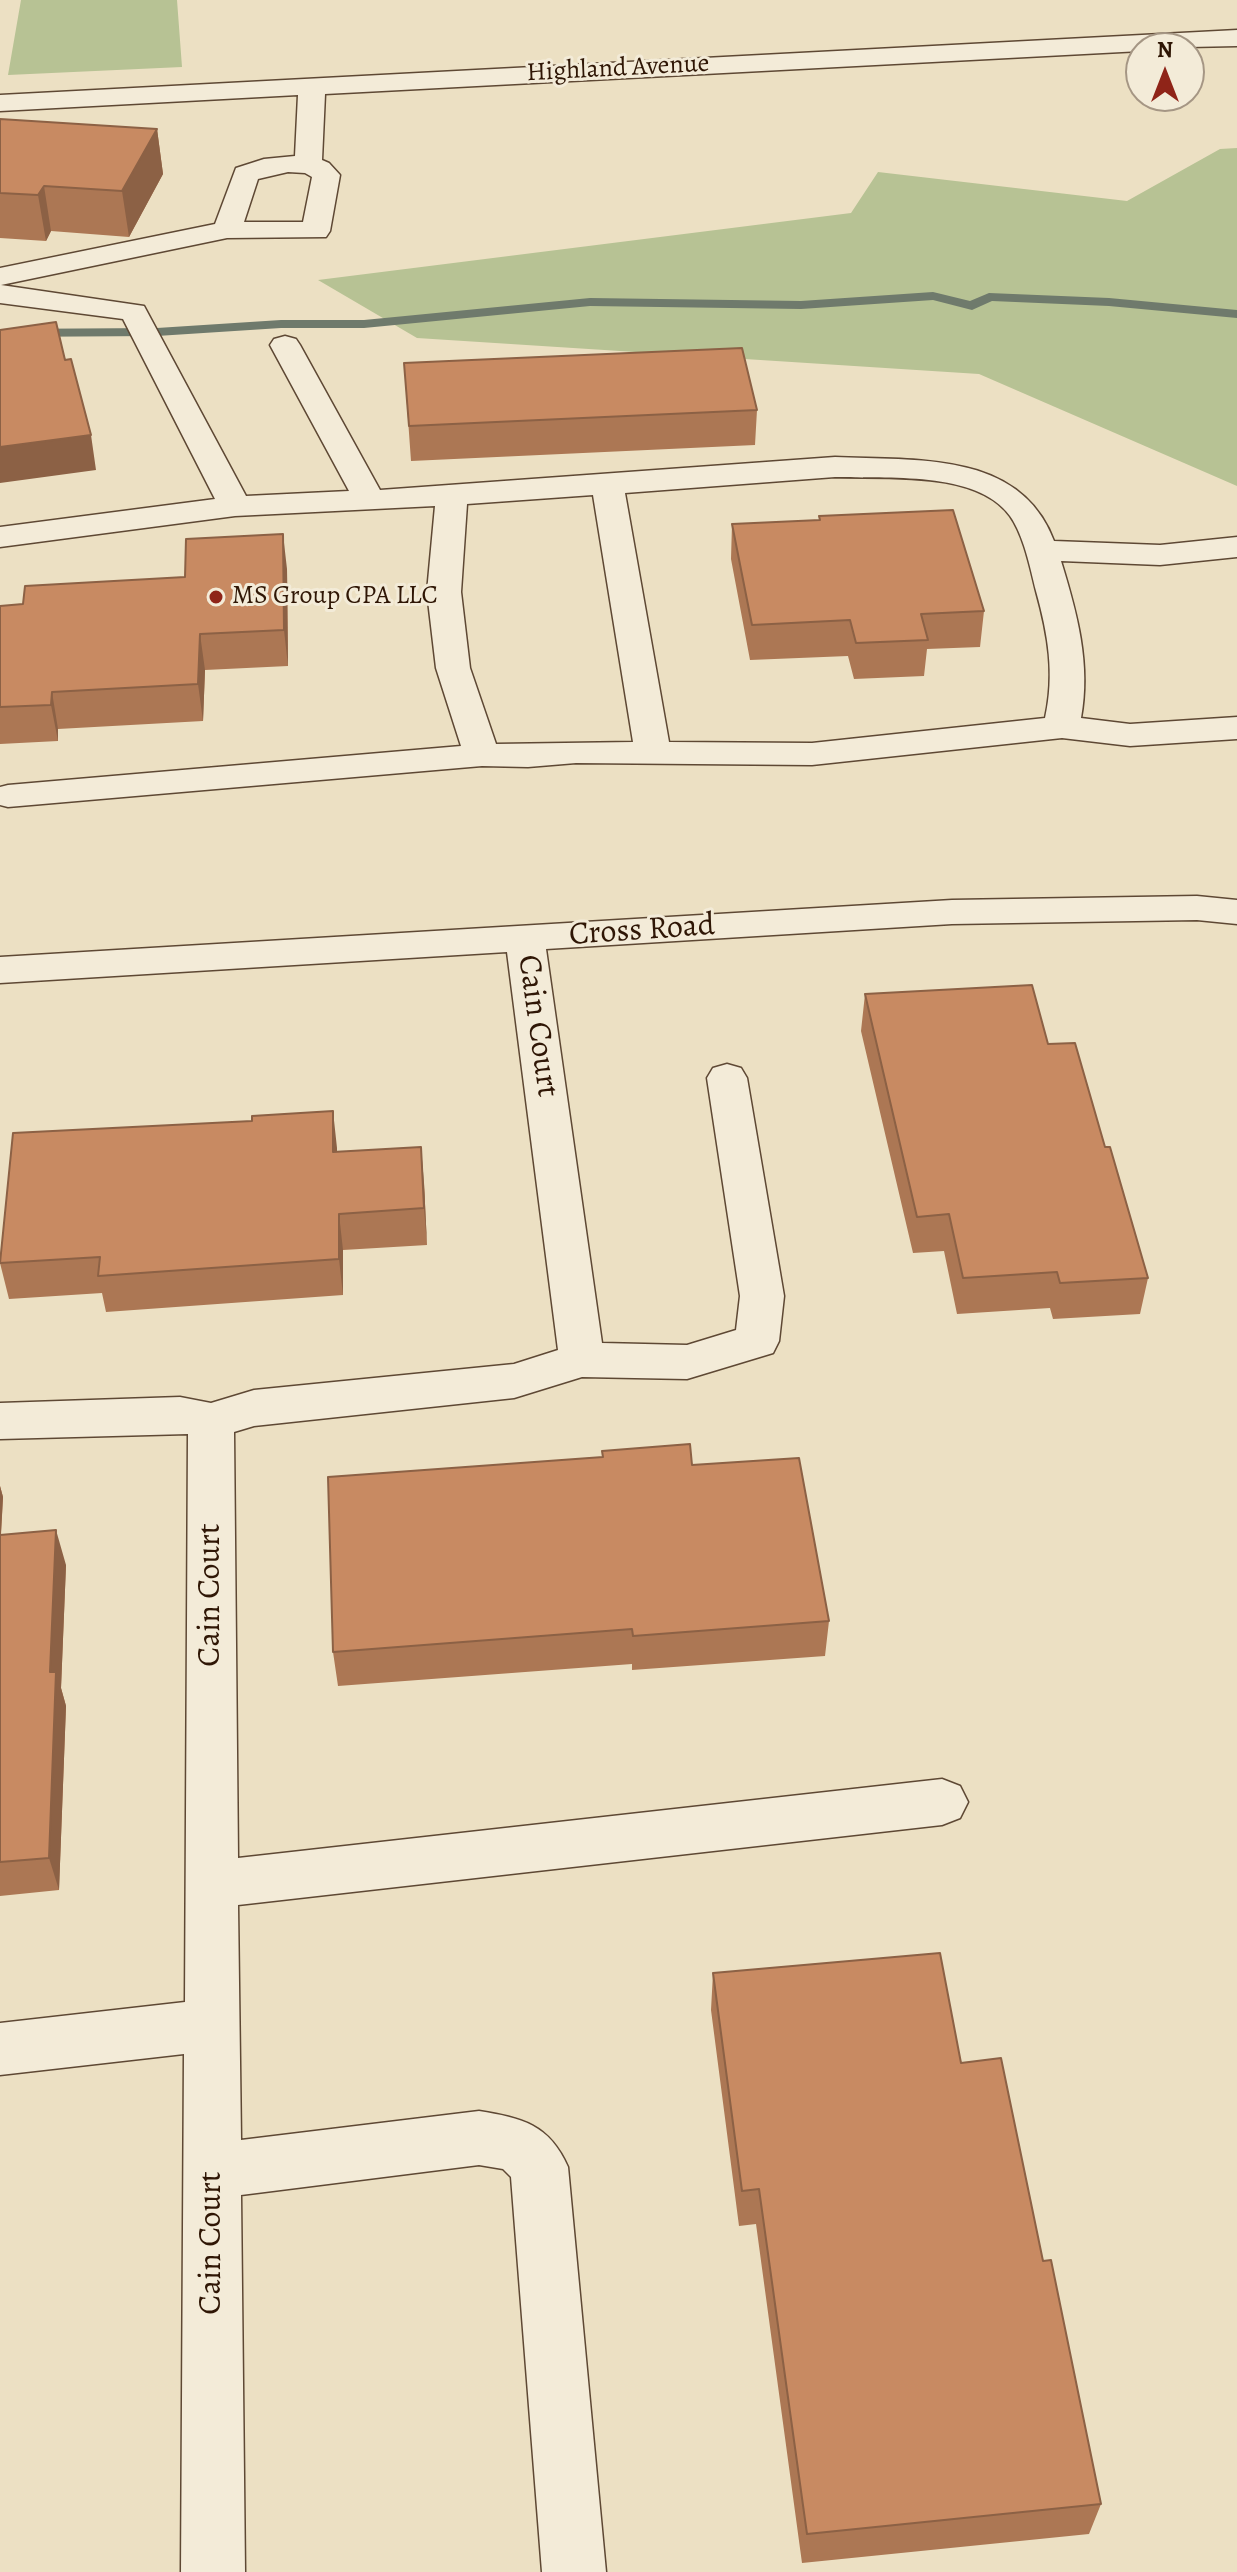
<!DOCTYPE html>
<html>
<head>
<meta charset="utf-8">
<style>
  body { margin:0 }
  #map { position:relative; width:1237px; height:2572px; overflow:hidden; background:#ece0c3; font-family:Alegreya,serif }
  canvas { display:block }
  .north { position:absolute; left:1125px; top:32px; width:80px; height:80px; box-sizing:border-box; background:#f3ebd8; border:2px solid #a59684; border-radius:50%; rotate:0deg; font-size:22px; font-weight:700; line-height:32px; text-align:center; color:#2f1605 }
  .north::after { content:''; display:block; margin:auto; width:28px; height:36px; background:#8f2418; clip-path:polygon(50% 0,100% 100%,50% 72%,0 100%) }
</style>
</head>
<body>
<div id="map">
<canvas width="1237" height="2572"></canvas>
<div class="north">N</div>
</div>
<script>
const c = document.querySelector('canvas').getContext('2d');
c.lineJoin = 'round';
function paint(path, color) { c.fillStyle = color; c.fill(path, 'evenodd'); }
function trace(path, color, width, dash) { c.strokeStyle = color; c.lineWidth = width; c.lineCap = dash ? 'butt' : 'round'; c.setLineDash(dash || []); c.stroke(path); }
function label(font, color, halo, rows, align = 'center') {
  c.font = font + ' Alegreya,serif'; c.lineWidth = 6; c.setLineDash([]); c.textBaseline = 'middle'; c.strokeStyle = halo; c.fillStyle = color; for (const [text, x, y, turn = 0] of rows) {
    c.save(); c.translate(x, y); c.rotate((+turn || 0) * Math.PI / 180); c.textAlign = isNaN(turn) ? turn : align; if (halo) c.strokeText(text, 0, 0); c.fillText(text, 0, 0); c.restore();
  }
}
paint(new Path2D(`
  M 21,0 L 177,0 L 182,67 L 8,75 Z
  M 1237,148 L 1237,486 L 979,374 L 417,338 L 318,280 L 851,213 L 878,172 L 1127,201 L 1220,149 Z`), '#b7c294');
paint(new Path2D(`
  M 933,292 L 970,301 L 989,293 L 1109,298 L 1237,310 L 1237,318 L 1109,306 L 992,301 L 972,310 L 933,300 L 801,309 L 590,306 L 364,328 L 281,328 L 157,336 L 0,337 L 0,329 L 157,328 L 281,320 L 364,320 L 590,298 L 801,301 Z`), '#6f7a6c');
const minor = new Path2D(`
  M 1237,30 L 1237,46 L 1141,48 L 1141,51 L 325,94 L 322,160 L 329,163 L 340,175 L 330,231 L 326,237 L 227,238 L 1,285 L 144,306 L 246,496 L 349,491 L 270,345 L 274,339 L 285,336 L 296,339 L 300,345 L 380,490 L 835,457 C 915,461 1020,450 1054,541 L 1160,545 L 1237,537 L 1237,557 L 1160,565 L 1061,561 C 1077,613 1091,664 1081,718 L 1130,724 L 1237,717 L 1237,739 L 1130,746 L 1062,738 L 812,765 L 576,763 L 528,767 L 482,766 L 8,807 L 0,805 L 0,787 L 8,785 L 461,746 L 436,668 L 427,592 L 435,506 L 235,516 L 0,547 L 0,527 L 215,499 L 123,319 L 0,303 L 0,268 L 215,224 L 236,168 L 264,159 L 295,156 L 298,95 L 0,111 L 0,95 ZM 288,172 L 305,173 L 312,177 L 303,222 L 244,222 L 258,179 ZM 835,477 C 885,479 977,470 1010,516 C 1024,536 1030,567 1036,591 C 1048,634 1055,674 1045,718 L 812,743 L 669,742 L 625,493 ZM 593,495 L 633,742 L 496,744 L 470,668 L 461,592 L 467,504 Z
  M 1197,896 L 1237,900 L 1237,924 L 1197,920 L 952,924 L 546,949 L 602,1343 L 687,1345 L 736,1330 L 740,1296 L 707,1078 L 713,1068 L 727,1064 L 741,1068 L 747,1078 L 784,1296 L 779,1341 L 773,1353 L 687,1379 L 582,1377 L 514,1398 L 254,1426 L 234,1432 L 238,1858 L 942,1779 L 960,1786 L 968,1802 L 960,1818 L 942,1825 L 238,1905 L 241,2140 L 479,2111 C 522,2118 549,2124 568,2167 L 606,2572 L 542,2572 L 511,2177 L 503,2169 L 479,2165 L 241,2195 L 245,2572 L 181,2572 L 184,2054 L 0,2075 L 0,2023 L 185,2002 L 188,1434 L 0,1439 L 0,1403 L 180,1397 L 211,1403 L 254,1390 L 514,1364 L 558,1350 L 507,952 L 0,983 L 0,957 L 952,900 Z`);
trace(minor, '#5e4834', 3);
paint(minor, '#f3ebd8');
paint(new Path2D(`
  M 0,119 L 157,129 L 163,174 L 129,237 L 51,231 L 46,241 L 0,238 Z
  M 404,363 L 757,410 L 755,445 L 411,461 Z
  M 819,516 L 984,611 L 980,647 L 927,649 L 924,676 L 854,679 L 848,656 L 750,660 L 731,559 L 732,524 L 819,520 Z
  M 287,569 L 288,666 L 205,670 L 203,721 L 58,729 L 58,741 L 0,744 L 0,606 L 23,604 L 185,577 Z
  M 865,994 L 1048,1044 L 1105,1147 L 1148,1278 L 1140,1314 L 1053,1319 L 1050,1308 L 957,1314 L 944,1251 L 913,1253 L 861,1031 Z
  M 337,1151 L 424,1183 L 427,1245 L 343,1250 L 343,1295 L 106,1312 L 102,1293 L 9,1299 L 0,1263 Z
  M 692,1465 L 829,1621 L 825,1656 L 632,1670 L 632,1664 L 338,1686 L 333,1652 Z
  M 0,1486 L 3,1497 L 1,1535 L 66,1565 L 61,1688 L 66,1706 L 59,1890 L 0,1896 Z
  M 713,1973 L 961,2063 L 1043,2261 L 1101,2504 L 1089,2534 L 802,2563 L 756,2224 L 739,2226 L 711,2010 Z`), '#ac7754');
paint(new Path2D(`
  M 157,129 L 163,174 L 129,237 L 122,191 Z
  M 44,186 L 51,231 L 46,241 L 38,195 Z
  M 91,435 L 96,470 L 0,483 L 0,447 Z
  M 283,534 L 287,569 L 288,666 L 284,630 Z
  M 200,634 L 205,670 L 203,721 L 198,684 Z
  M 52,692 L 58,729 L 58,741 L 51,705 Z
  M 333,1111 L 337,1148 L 337,1188 L 333,1152 Z
  M 421,1147 L 424,1183 L 427,1245 L 424,1208 Z
  M 339,1214 L 343,1250 L 343,1295 L 339,1259 Z
  M 0,1486 L 3,1497 L 0,1549 Z
  M 56,1530 L 66,1565 L 61,1688 L 66,1706 L 59,1890 L 49,1858 L 50,1672 Z`), '#8c6145');
const building = new Path2D(`
  M 0,119 L 157,129 L 122,191 L 44,186 L 38,195 L 0,193 Z
  M 56,322 L 65,360 L 71,359 L 91,435 L 0,447 L 0,330 Z
  M 742,348 L 757,410 L 409,426 L 404,363 Z
  M 953,510 L 984,611 L 921,614 L 928,640 L 856,643 L 850,620 L 752,625 L 732,524 L 820,520 L 819,516 Z
  M 283,534 L 284,630 L 200,634 L 198,684 L 52,692 L 51,705 L 0,707 L 0,606 L 23,604 L 25,586 L 185,577 L 186,539 Z
  M 1032,985 L 1048,1044 L 1075,1043 L 1105,1147 L 1110,1147 L 1148,1278 L 1060,1283 L 1057,1272 L 963,1278 L 949,1214 L 917,1217 L 865,994 Z
  M 333,1111 L 333,1152 L 421,1147 L 424,1208 L 339,1214 L 339,1259 L 98,1276 L 100,1257 L 0,1263 L 13,1133 L 252,1121 L 252,1116 Z
  M 690,1444 L 692,1465 L 799,1458 L 829,1621 L 633,1636 L 632,1629 L 333,1652 L 328,1477 L 603,1457 L 602,1451 Z
  M 56,1530 L 50,1672 L 56,1672 L 49,1858 L 0,1862 L 0,1535 Z
  M 940,1953 L 961,2063 L 1001,2058 L 1043,2261 L 1051,2260 L 1101,2504 L 807,2534 L 759,2189 L 742,2191 L 713,1973 Z`);
paint(building, '#c88a62');
trace(building, '#8c6145', 2);
for (const [x, y, r, color] of [
  [216,597,8,"#8f2418"]
]) { const dot = new Path2D(); dot.arc(x, y, r, 0, 2 * Math.PI); c.fillStyle = color; c.fill(dot); trace(dot, '#f3ebd8', 3); }
label('26px', '#2f1605', '#f3ebd8', [
  ["Highland Avenue",618,69,-3]
]);
label('26px', '#2f1605', '#f3ebd8', [
  ["MS Group CPA LLC",232,597]
], 'left');
label('32px', '#2f1605', '#f3ebd8', [
  ["Cross Road",642,931,-4],
  ["Cain Court",537,1026,82],
  ["Cain Court",211,1595,-90],
  ["Cain Court",212,2243,-90]
]);
</script>
</body>
</html>
